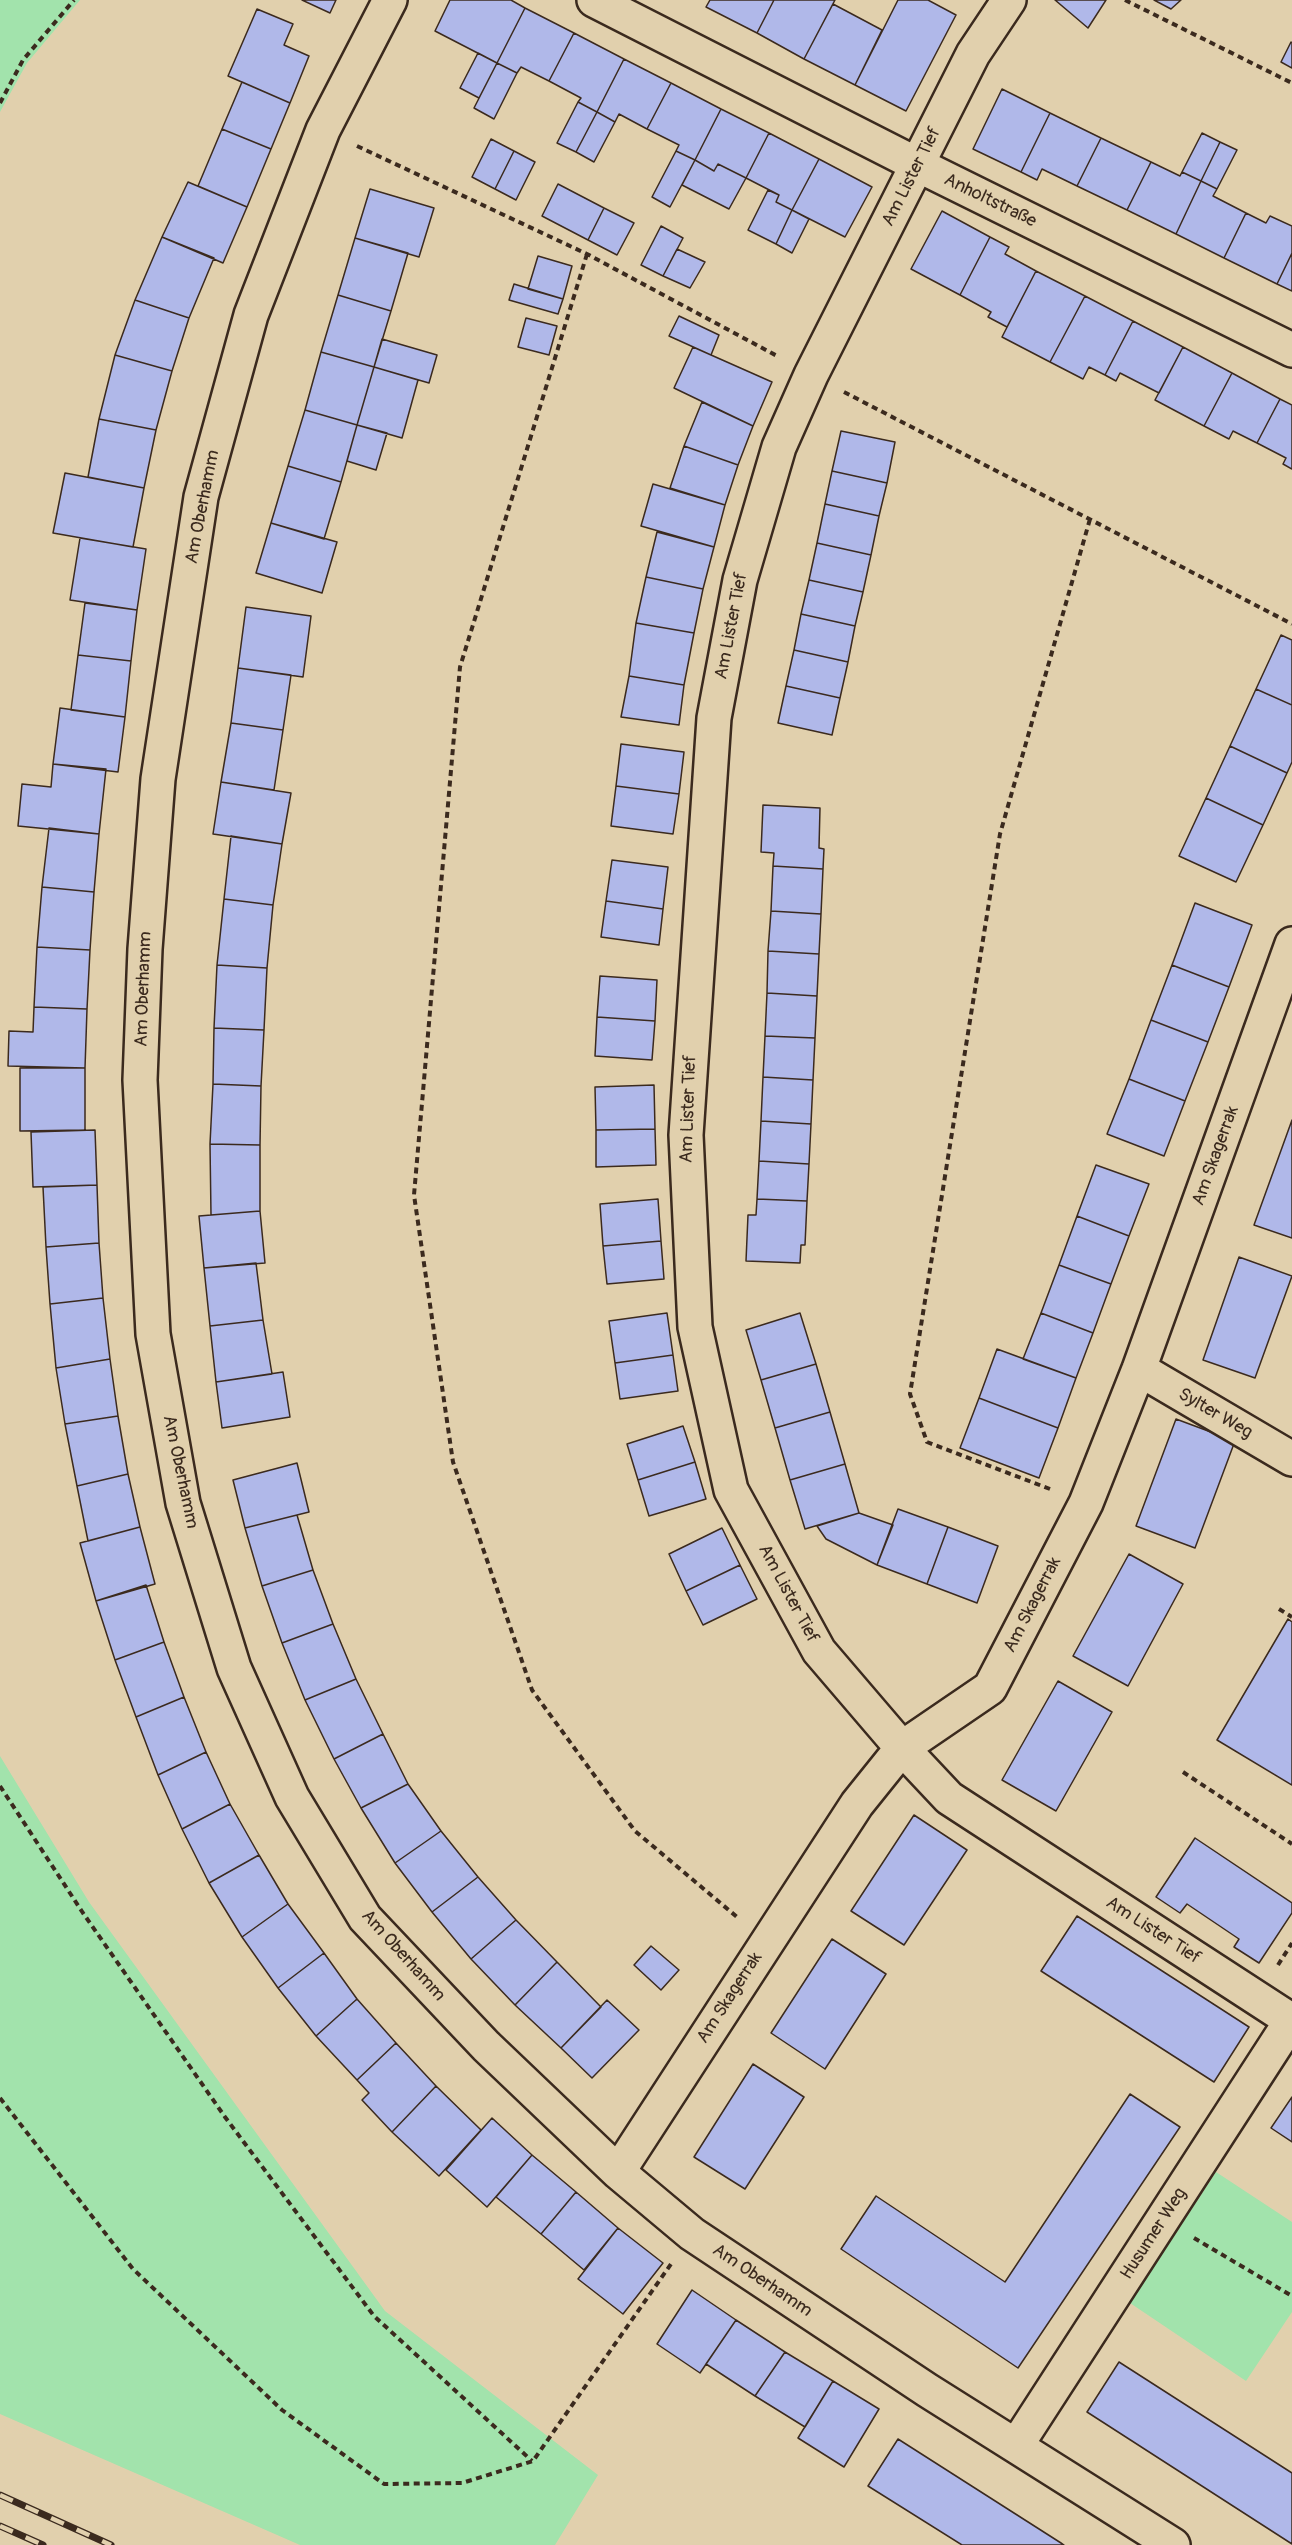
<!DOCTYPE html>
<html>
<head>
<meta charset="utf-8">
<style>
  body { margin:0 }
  canvas { display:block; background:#e1d0ad }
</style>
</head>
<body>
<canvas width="1292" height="2545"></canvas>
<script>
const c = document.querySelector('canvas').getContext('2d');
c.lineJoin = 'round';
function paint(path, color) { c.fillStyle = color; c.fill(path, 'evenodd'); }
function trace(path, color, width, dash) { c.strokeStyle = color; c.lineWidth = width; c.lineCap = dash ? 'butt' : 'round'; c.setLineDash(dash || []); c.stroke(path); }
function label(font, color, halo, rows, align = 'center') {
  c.font = font + ' Pangolin,sans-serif'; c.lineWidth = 5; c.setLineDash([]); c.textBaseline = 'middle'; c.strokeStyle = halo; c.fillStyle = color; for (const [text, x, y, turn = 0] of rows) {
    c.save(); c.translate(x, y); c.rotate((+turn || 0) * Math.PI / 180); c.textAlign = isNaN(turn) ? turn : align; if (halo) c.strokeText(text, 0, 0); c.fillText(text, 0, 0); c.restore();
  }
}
paint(new Path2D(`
  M 0,0 L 80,0 L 27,63 L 0,112 Z
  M 0,1756 L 89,1902 L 385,2311 L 598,2475 L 555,2545 L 300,2545 L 0,2414 Z
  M 1216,2172 L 1292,2222 L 1292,2312 L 1246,2381 L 1130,2303 Z`), '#a2e3ac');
const building = new Path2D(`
  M 302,0 L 336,0 L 330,13 Z
  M 450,0 L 511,0 L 525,8 L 497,63 L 435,31 Z
  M 710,0 L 774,0 L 757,33 L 706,7 Z
  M 774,0 L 835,0 L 804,59 L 757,33 Z
  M 898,0 L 928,0 L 956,15 L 906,111 L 855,85 Z
  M 1055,0 L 1106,0 L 1088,28 Z
  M 1154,0 L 1181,0 L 1171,9 Z
  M 833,4 L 882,30 L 855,85 L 804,59 Z
  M 525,8 L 574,33 L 549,81 L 521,67 L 517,73 L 497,63 Z
  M 257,9 L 293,24 L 284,45 L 309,56 L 290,103 L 228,76 Z
  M 574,33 L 624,59 L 597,112 L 578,102 L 581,98 L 549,81 Z
  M 1291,42 L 1292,43 L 1292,68 L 1281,62 Z
  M 478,53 L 497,63 L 479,98 L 460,88 Z
  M 624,59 L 671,83 L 647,129 L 619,114 L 615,122 L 597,112 Z
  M 497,63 L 517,73 L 494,119 L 474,108 Z
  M 242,82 L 290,103 L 271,149 L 222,129 Z
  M 671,83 L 721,109 L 695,160 L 676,151 L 679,145 L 647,129 Z
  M 1002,89 L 1050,113 L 1021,172 L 973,149 Z
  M 578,102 L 597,112 L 576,152 L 557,143 Z
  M 721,109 L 769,133 L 746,178 L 718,164 L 714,171 L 695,160 Z
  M 597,112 L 615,122 L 594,162 L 576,152 Z
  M 1050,113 L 1101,138 L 1077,186 L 1042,169 L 1037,180 L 1021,172 Z
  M 222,129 L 271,149 L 247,207 L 198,186 Z
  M 769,133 L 819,159 L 792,210 L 776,202 L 779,195 L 746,178 Z
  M 1202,133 L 1220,142 L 1201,181 L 1182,172 Z
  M 1101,138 L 1151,162 L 1127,210 L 1077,186 Z
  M 491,139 L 514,151 L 495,189 L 472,177 Z
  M 1220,142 L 1237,150 L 1217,189 L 1201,181 Z
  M 514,151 L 535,162 L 516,200 L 495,189 Z
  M 676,151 L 695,160 L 670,207 L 652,197 Z
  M 819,159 L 872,187 L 845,237 L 792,210 Z
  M 695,160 L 714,171 L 718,164 L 746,178 L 729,209 L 682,185 Z
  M 1151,162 L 1180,176 L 1182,172 L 1201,181 L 1176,234 L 1127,210 Z
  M 1201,181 L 1217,189 L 1213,196 L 1246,213 L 1224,258 L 1176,234 Z
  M 188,182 L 247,207 L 223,263 L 162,237 Z
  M 558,184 L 604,208 L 588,240 L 542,216 Z
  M 370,189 L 434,208 L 419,257 L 355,238 Z
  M 768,190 L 779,195 L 776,202 L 792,210 L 776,244 L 748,230 Z
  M 604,208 L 634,223 L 617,255 L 588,240 Z
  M 792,210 L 809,219 L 792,253 L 776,244 Z
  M 942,211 L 990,237 L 960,295 L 911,269 Z
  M 1246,213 L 1266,223 L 1270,216 L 1292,226 L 1292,253 L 1277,284 L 1224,258 Z
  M 661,226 L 683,238 L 663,276 L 641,265 Z
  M 162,237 L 214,258 L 189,318 L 135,300 Z
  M 990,237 L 1009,247 L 1005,254 L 1036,271 L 1007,327 L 988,317 L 991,312 L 960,295 Z
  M 355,238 L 408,253 L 391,311 L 338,295 Z
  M 677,249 L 705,262 L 690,288 L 663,276 Z
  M 1292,253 L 1292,291 L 1277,284 Z
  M 538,256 L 572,266 L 563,299 L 528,289 Z
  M 1036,271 L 1085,296 L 1050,362 L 1002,337 Z
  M 514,284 L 563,299 L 558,314 L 509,300 Z
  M 338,295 L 391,311 L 374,367 L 321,352 Z
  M 1085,296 L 1133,321 L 1105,375 L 1089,367 L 1083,379 L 1050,362 Z
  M 135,300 L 189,318 L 172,371 L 115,355 Z
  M 679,316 L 719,335 L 711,355 L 669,336 Z
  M 526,318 L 557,326 L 549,355 L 518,347 Z
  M 1133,321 L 1183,347 L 1159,393 L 1120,373 L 1116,381 L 1105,375 Z
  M 382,339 L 437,355 L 429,383 L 374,367 Z
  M 693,347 L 772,382 L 753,426 L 674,388 Z
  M 1183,347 L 1232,373 L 1204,426 L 1155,400 Z
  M 321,352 L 374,367 L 357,425 L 305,410 Z
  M 115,355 L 172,371 L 156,430 L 99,419 Z
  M 374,367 L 418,380 L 402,438 L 357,425 Z
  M 1232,373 L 1280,399 L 1257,443 L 1233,431 L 1229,439 L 1204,426 Z
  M 1280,399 L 1292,405 L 1292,469 L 1283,464 L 1286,458 L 1257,443 Z
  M 702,402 L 753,426 L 738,465 L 684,446 Z
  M 305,410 L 357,425 L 341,482 L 288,466 Z
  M 99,419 L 156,430 L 144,488 L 88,477 Z
  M 357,425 L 387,433 L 376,470 L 347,461 Z
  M 841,431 L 895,442 L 887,483 L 832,471 Z
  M 684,446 L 738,465 L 725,505 L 670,488 Z
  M 288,466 L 341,482 L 324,539 L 271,523 Z
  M 832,471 L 887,483 L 879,516 L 825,504 Z
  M 65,473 L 144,488 L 133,547 L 53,533 Z
  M 653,484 L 725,505 L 714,547 L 641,526 Z
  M 825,504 L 879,516 L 871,555 L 817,543 Z
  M 271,523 L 337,542 L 322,593 L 256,573 Z
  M 657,532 L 714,547 L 703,589 L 646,577 Z
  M 80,538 L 146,549 L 137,610 L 70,600 Z
  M 817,543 L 871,555 L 863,592 L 809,580 Z
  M 646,577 L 703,589 L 694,633 L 636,623 Z
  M 809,580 L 863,592 L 855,626 L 801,614 Z
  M 85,603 L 137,610 L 131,661 L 78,655 Z
  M 246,607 L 311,616 L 303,677 L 238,668 Z
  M 801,614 L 855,626 L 848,662 L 794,650 Z
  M 636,623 L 694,633 L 684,685 L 629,676 Z
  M 1281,635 L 1292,640 L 1292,705 L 1256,689 Z
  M 794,650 L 848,662 L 840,698 L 786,686 Z
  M 78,655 L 131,661 L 125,717 L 71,710 Z
  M 238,668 L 291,675 L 283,730 L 231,723 Z
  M 629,676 L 684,685 L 679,725 L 621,717 Z
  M 786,686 L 840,698 L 832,735 L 778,723 Z
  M 1256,689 L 1292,705 L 1292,762 L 1287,773 L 1230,746 Z
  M 60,708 L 125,717 L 118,772 L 53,764 Z
  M 231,723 L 283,730 L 274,790 L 221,782 Z
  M 621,744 L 684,752 L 679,794 L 616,786 Z
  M 1230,746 L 1287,773 L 1263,825 L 1206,798 Z
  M 53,764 L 106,769 L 99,834 L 18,826 L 22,784 L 51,787 Z
  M 221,782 L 291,793 L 282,844 L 213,834 Z
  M 616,786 L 679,794 L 673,834 L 611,826 Z
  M 1206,798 L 1263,825 L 1236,882 L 1179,856 Z
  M 763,805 L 820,808 L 819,848 L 824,849 L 823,869 L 773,866 L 774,853 L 761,852 Z
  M 49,828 L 99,834 L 94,892 L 42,887 Z
  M 231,836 L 282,844 L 273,905 L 224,899 Z
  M 612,860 L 668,867 L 663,909 L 606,901 Z
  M 773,866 L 823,869 L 821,914 L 771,911 Z
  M 42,887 L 94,892 L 90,950 L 37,947 Z
  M 224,899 L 273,905 L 267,968 L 217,965 Z
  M 606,901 L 663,909 L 659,945 L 601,937 Z
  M 1195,903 L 1252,925 L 1229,987 L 1172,965 Z
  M 771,911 L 821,914 L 819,954 L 768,951 Z
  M 37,947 L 90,950 L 87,1009 L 34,1007 Z
  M 768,951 L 819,954 L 817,996 L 767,993 Z
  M 217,965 L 267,968 L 264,1030 L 214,1028 Z
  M 1172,965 L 1229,987 L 1208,1042 L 1151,1020 Z
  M 600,976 L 657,980 L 655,1021 L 597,1017 Z
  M 767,993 L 817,996 L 815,1038 L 765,1036 Z
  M 34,1007 L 87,1009 L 85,1068 L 8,1066 L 9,1031 L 33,1032 Z
  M 597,1017 L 655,1021 L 652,1060 L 595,1056 Z
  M 1151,1020 L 1208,1042 L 1185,1101 L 1129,1079 Z
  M 214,1028 L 264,1030 L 261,1086 L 213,1084 Z
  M 765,1036 L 815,1038 L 813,1080 L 763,1077 Z
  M 20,1068 L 85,1068 L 85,1130 L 20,1131 Z
  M 763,1077 L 813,1080 L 811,1124 L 761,1121 Z
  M 1129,1079 L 1185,1101 L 1164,1156 L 1107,1134 Z
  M 213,1084 L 261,1086 L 260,1145 L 210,1144 Z
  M 654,1085 L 655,1129 L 596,1130 L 595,1087 Z
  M 1292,1120 L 1292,1238 L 1254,1225 Z
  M 761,1121 L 811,1124 L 809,1164 L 759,1161 Z
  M 655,1129 L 656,1165 L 596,1167 L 596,1130 Z
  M 95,1130 L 97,1185 L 33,1187 L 31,1132 Z
  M 210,1144 L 260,1145 L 260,1211 L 211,1215 Z
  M 759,1161 L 809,1164 L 807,1201 L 757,1199 Z
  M 1096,1165 L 1149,1184 L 1129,1236 L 1077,1216 Z
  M 97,1185 L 99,1243 L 46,1247 L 43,1187 Z
  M 658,1199 L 661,1241 L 603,1246 L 600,1204 Z
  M 757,1199 L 807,1201 L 805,1245 L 801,1245 L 800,1263 L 746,1261 L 748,1215 L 756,1215 Z
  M 260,1211 L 265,1263 L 204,1268 L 199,1216 Z
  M 1077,1216 L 1129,1236 L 1111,1284 L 1059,1265 Z
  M 661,1241 L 664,1279 L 607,1284 L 603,1246 Z
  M 99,1243 L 103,1298 L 50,1304 L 46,1247 Z
  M 1239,1257 L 1292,1276 L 1255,1378 L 1203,1360 Z
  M 256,1263 L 263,1320 L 210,1326 L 204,1268 Z
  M 1059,1265 L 1111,1284 L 1093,1333 L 1041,1313 Z
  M 103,1298 L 110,1359 L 56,1368 L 50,1304 Z
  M 667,1313 L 673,1355 L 615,1363 L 609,1321 Z
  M 800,1313 L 816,1364 L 761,1380 L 746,1330 Z
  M 1041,1313 L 1093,1333 L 1076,1378 L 1023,1359 Z
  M 263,1320 L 272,1374 L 216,1382 L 210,1326 Z
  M 997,1349 L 1076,1378 L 1058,1428 L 979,1398 Z
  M 673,1355 L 678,1391 L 620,1399 L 615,1363 Z
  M 110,1359 L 118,1416 L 65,1424 L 56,1368 Z
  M 816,1364 L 830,1412 L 775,1428 L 761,1380 Z
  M 283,1372 L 290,1417 L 222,1428 L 216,1382 Z
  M 979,1398 L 1058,1428 L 1039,1478 L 960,1448 Z
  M 830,1412 L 845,1464 L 790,1480 L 775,1428 Z
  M 118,1416 L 128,1474 L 77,1486 L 65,1424 Z
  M 1176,1419 L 1235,1441 L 1195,1548 L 1136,1526 Z
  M 683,1426 L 695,1462 L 638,1480 L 627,1444 Z
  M 695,1462 L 706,1499 L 649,1516 L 638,1480 Z
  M 297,1463 L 309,1512 L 245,1528 L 233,1480 Z
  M 845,1464 L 859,1513 L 805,1529 L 790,1480 Z
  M 128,1474 L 140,1527 L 88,1541 L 77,1486 Z
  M 898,1509 L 948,1527 L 927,1584 L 877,1565 Z
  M 859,1513 L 893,1525 L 877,1565 L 826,1539 L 817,1526 Z
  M 297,1515 L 313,1570 L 262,1586 L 245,1528 Z
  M 140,1527 L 155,1584 L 96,1601 L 80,1543 Z
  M 948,1527 L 998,1546 L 977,1603 L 927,1584 Z
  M 722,1528 L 740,1565 L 686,1591 L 669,1554 Z
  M 1129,1554 L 1183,1584 L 1128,1686 L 1073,1656 Z
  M 740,1565 L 757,1599 L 703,1625 L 686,1591 Z
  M 313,1570 L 333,1624 L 282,1643 L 262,1586 Z
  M 146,1585 L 164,1642 L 115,1660 L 96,1601 Z
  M 1288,1619 L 1292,1622 L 1292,1785 L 1217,1740 Z
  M 333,1624 L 356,1679 L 305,1700 L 282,1643 Z
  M 164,1642 L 184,1697 L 136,1717 L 115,1660 Z
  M 356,1679 L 383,1734 L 334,1759 L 305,1700 Z
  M 1058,1681 L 1112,1712 L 1056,1811 L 1002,1780 Z
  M 184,1697 L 206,1752 L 158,1775 L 136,1717 Z
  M 383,1734 L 408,1784 L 361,1808 L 334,1759 Z
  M 206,1752 L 230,1804 L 182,1829 L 158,1775 Z
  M 408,1784 L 441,1831 L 395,1863 L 361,1808 Z
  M 230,1804 L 259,1855 L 209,1883 L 182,1829 Z
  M 914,1815 L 967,1850 L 904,1945 L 851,1911 Z
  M 441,1831 L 478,1877 L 432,1912 L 395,1863 Z
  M 1195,1838 L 1292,1903 L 1292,1913 L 1259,1963 L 1234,1947 L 1239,1939 L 1187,1904 L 1180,1913 L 1156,1897 Z
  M 259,1855 L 288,1904 L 242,1937 L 209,1883 Z
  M 478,1877 L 516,1920 L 471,1959 L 432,1912 Z
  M 288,1904 L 324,1953 L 278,1988 L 242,1937 Z
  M 1077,1916 L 1249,2027 L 1214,2082 L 1041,1971 Z
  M 516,1920 L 557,1962 L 515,2005 L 471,1959 Z
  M 832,1939 L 886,1974 L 825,2069 L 771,2033 Z
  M 651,1946 L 679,1970 L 661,1990 L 634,1965 Z
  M 324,1953 L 357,1999 L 316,2036 L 278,1988 Z
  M 557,1962 L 601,2007 L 561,2048 L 515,2005 Z
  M 357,1999 L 396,2043 L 357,2080 L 316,2036 Z
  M 607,2000 L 639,2030 L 592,2078 L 561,2048 Z
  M 396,2043 L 436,2086 L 392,2132 L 362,2100 L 369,2093 L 357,2080 Z
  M 753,2064 L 804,2097 L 745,2189 L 694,2157 Z
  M 436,2086 L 481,2130 L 439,2176 L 392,2132 Z
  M 1130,2094 L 1180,2127 L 1018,2368 L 841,2249 L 876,2196 L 1005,2282 Z
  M 1292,2097 L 1292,2142 L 1271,2128 Z
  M 492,2118 L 532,2155 L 487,2207 L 446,2170 Z
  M 532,2155 L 576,2192 L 541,2234 L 496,2197 Z
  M 576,2192 L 618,2228 L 584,2270 L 541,2234 Z
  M 618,2228 L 663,2263 L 623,2314 L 578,2279 Z
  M 692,2290 L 736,2320 L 700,2373 L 657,2344 Z
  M 736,2320 L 785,2352 L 755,2396 L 706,2364 Z
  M 785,2352 L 833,2381 L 805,2427 L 755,2396 Z
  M 1119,2362 L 1292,2473 L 1292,2544 L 1087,2412 Z
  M 833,2381 L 879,2409 L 844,2467 L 798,2438 Z
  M 898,2439 L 1061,2543 L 1064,2545 L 962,2545 L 868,2486 Z`);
paint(building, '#b0b8e9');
trace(building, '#3b2a1e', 1.5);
const street = new Path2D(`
  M 390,0 L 323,130 L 251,315 L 201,497 L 158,779 L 145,949 L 140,1080 L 153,1334 L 183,1503 L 234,1668 L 292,1797 L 365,1918 L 486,2046 L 618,2172 L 692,2234 L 927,2390 L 1173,2545
  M 594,0 L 918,165 L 1292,350
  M 1009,0 L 973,54 L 811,375 L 779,447 L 740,580 L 714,718 L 686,1135 L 695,1327 L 731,1490 L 819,1651 L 902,1748 L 949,1798 L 1292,2021
  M 1139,1369 L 1292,1459
  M 618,2172 L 857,1804 L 902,1748 L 990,1688 L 1086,1503 L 1139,1369 L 1292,944
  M 1016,2446 L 1291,2021`);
trace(street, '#3b2a1e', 38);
trace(new Path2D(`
  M 1125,0 L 1292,83
  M 0,103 L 23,60 L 74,0
  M 357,146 L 587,254 L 779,357
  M 587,254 L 460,667 L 414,1195 L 453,1462 L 532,1690 L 635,1831 L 737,1917
  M 844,392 L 1292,624
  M 1050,1489 L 927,1442 L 910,1394 L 1000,834 L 1090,519
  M 1279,1609 L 1292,1617
  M 1183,1772 L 1292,1844
  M 0,1786 L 83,1913 L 225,2117 L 374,2316 L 532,2461
  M 1278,1965 L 1292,1943
  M 0,2098 L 133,2269 L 282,2410 L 384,2484 L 462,2483 L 533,2461 L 671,2264
  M 1194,2238 L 1292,2296`), '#3b2a1e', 4, [6, 4.5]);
trace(street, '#e1d0ad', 33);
const rail = new Path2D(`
  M 0,2495 L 111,2545
  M 0,2526 L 43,2545`);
trace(rail, '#3b2a1e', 7);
trace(rail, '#e1d0ad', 4.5, [14]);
label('18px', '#3b2a1e', '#e1d0ad', [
  ["Am Lister Tief",912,177,-63],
  ["Anholtstraße",990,201,26],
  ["Am Oberhamm",203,507,-79],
  ["Am Lister Tief",732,626,-79],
  ["Am Oberhamm",144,989,-88],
  ["Am Lister Tief",689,1109,-88],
  ["Am Skagerrak",1216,1156,-70],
  ["Sylter Weg",1215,1414,30],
  ["Am Oberhamm",180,1472,78],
  ["Am Lister Tief",788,1594,62],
  ["Am Skagerrak",1033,1605,-63],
  ["Am Lister Tief",1153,1931,33],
  ["Am Oberhamm",403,1956,48],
  ["Am Skagerrak",730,1998,-57],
  ["Husumer Weg",1154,2234,-57],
  ["Am Oberhamm",762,2281,34]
]);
</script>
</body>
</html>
